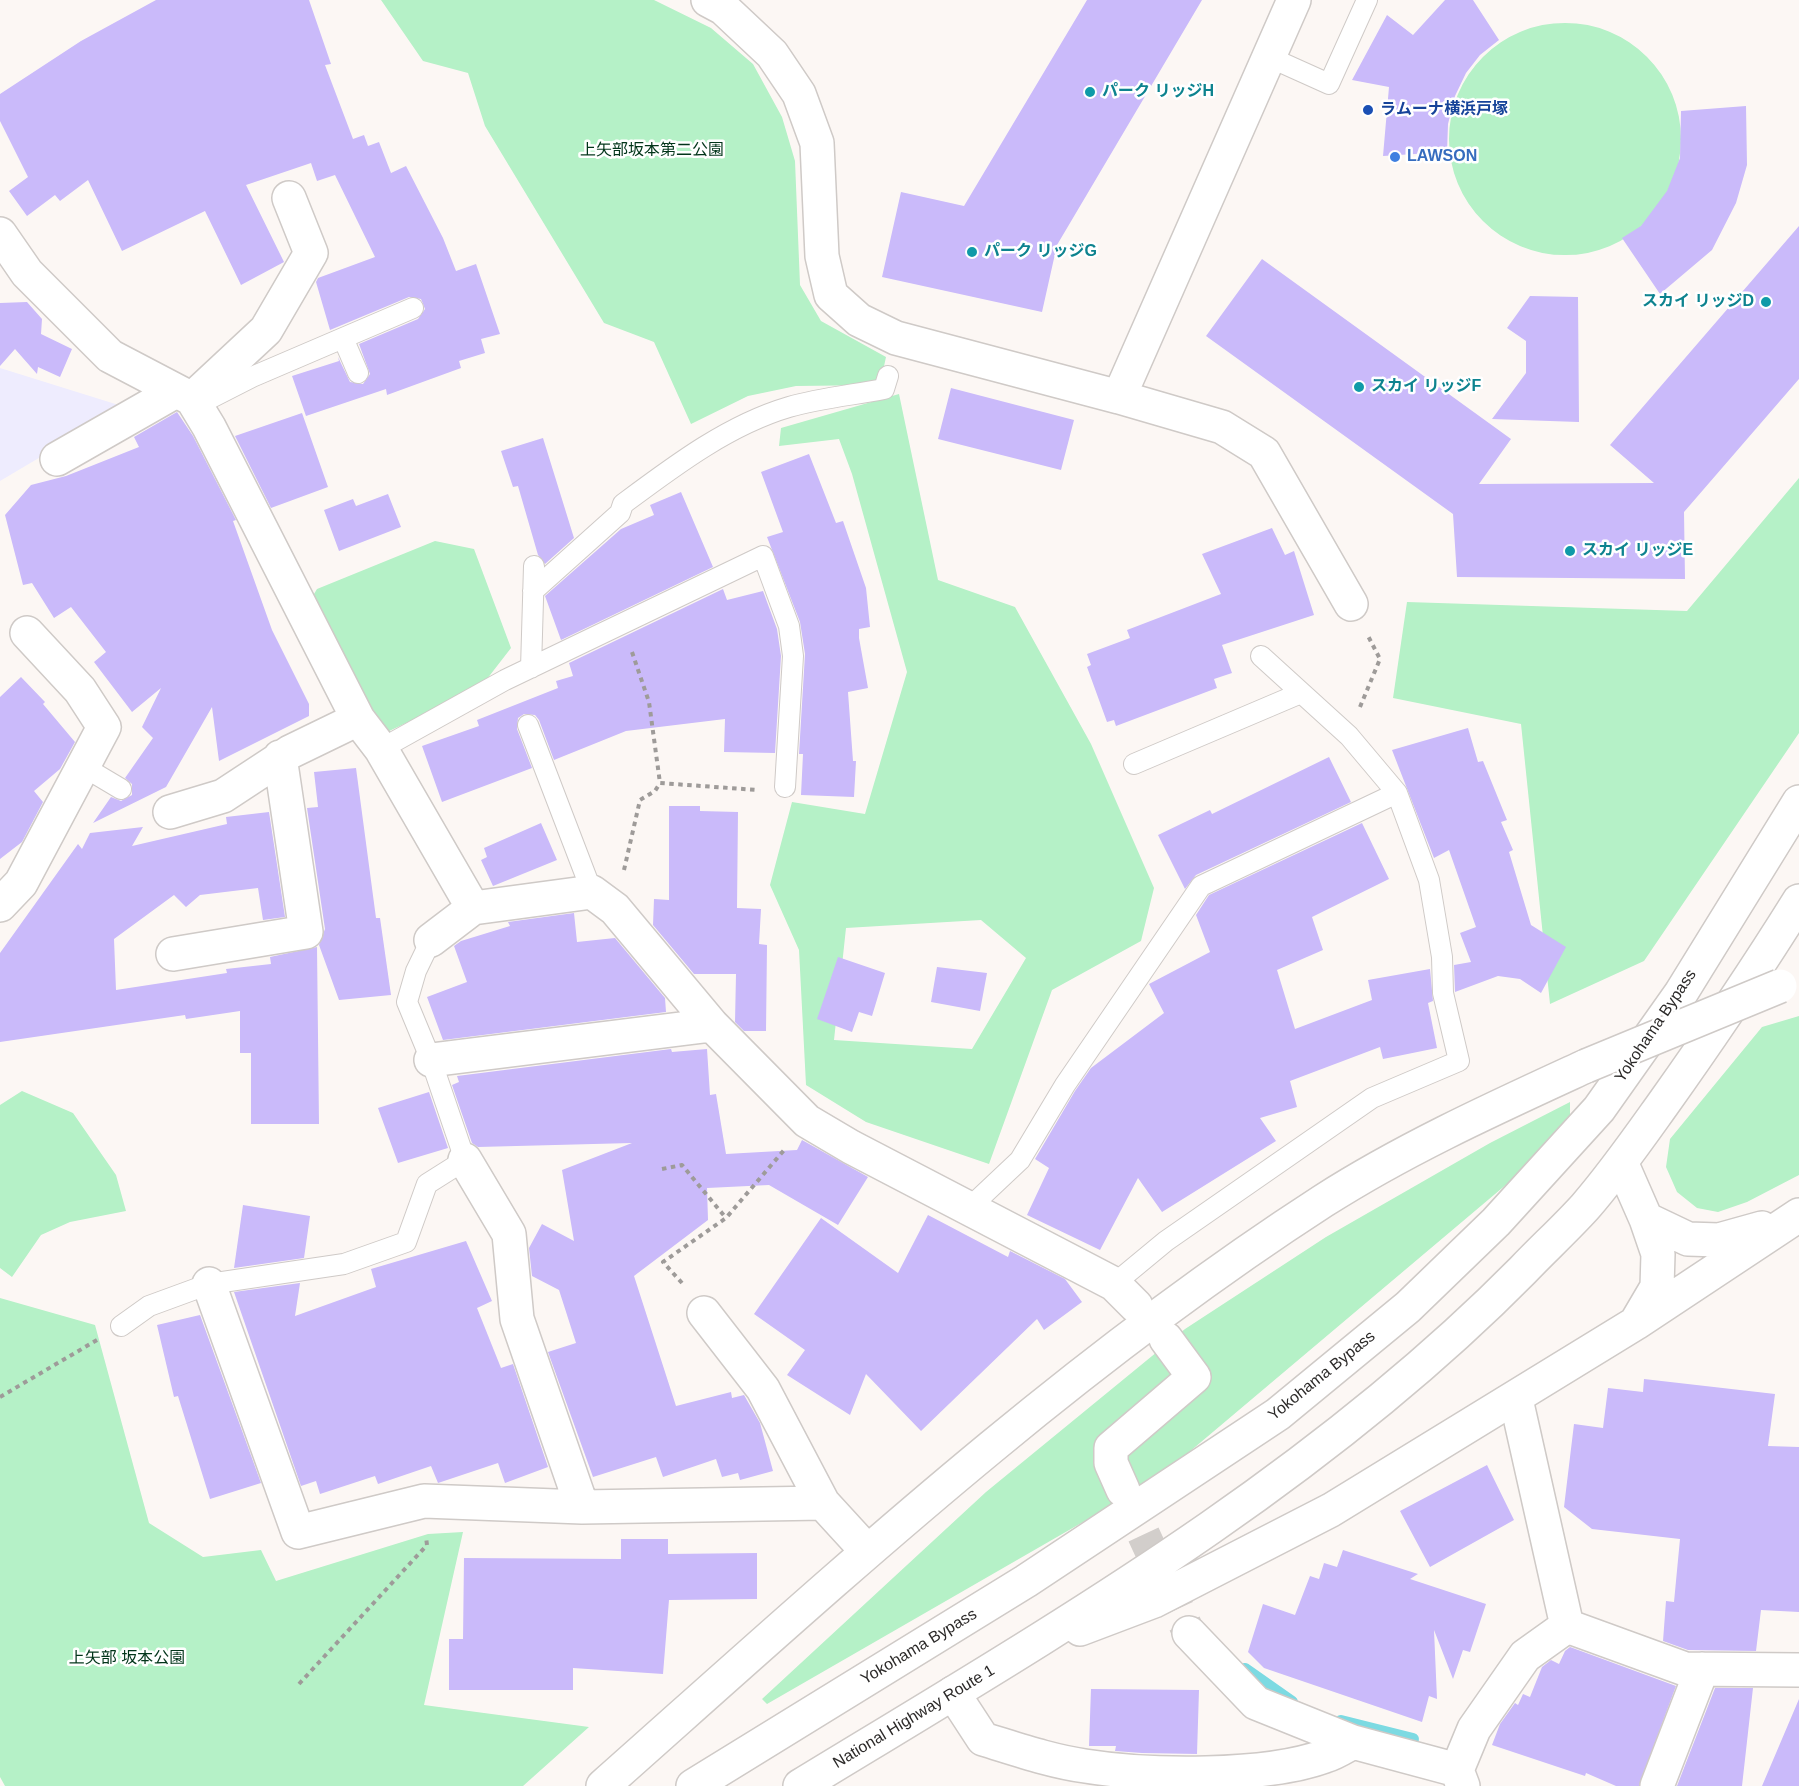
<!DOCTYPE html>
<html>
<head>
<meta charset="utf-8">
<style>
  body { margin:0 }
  canvas { display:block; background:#fcf7f4 }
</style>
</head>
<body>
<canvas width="1799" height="1786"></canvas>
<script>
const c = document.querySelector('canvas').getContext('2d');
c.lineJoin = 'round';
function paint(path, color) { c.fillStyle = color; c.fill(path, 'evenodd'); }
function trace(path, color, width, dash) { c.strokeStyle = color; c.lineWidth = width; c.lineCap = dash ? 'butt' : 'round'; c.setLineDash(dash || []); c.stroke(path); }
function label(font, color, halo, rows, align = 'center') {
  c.font = font + ' Helvetica,"Noto Sans JP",sans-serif'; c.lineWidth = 5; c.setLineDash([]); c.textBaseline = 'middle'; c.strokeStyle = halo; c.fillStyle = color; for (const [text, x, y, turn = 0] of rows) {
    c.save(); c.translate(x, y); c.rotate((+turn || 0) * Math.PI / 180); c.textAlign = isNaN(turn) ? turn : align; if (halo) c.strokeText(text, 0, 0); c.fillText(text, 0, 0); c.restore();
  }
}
paint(new Path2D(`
  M 0,368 L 125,407 L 0,481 Z`), '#eeecfe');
paint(new Path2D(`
  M 381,0 L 654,0 L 711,28 L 753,64 L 782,117 L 795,161 L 800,285 L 821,321 L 886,357 L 880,385 L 796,386 L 748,396 L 691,424 L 654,342 L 604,323 L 485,126 L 468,73 L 423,61 Z
  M1449 139a116 116 0 1 1 232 0a116 116 0 1 1-232 0Z
  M 899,394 L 938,580 L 1015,607 L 1091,744 L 1154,888 L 1141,941 L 1052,990 L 989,1164 L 866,1122 L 806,1085 L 799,950 L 770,885 L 792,802 L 865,814 L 907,672 L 852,474 L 839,439 L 779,446 L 781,428 ZM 981,920 L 1026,958 L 972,1049 L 834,1040 L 846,928 Z
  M 1799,478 L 1799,733 L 1644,961 L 1550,1004 L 1521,724 L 1393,698 L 1407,602 L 1687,611 Z
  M 435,541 L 474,549 L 511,648 L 480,688 L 385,733 L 360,702 L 311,599 L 317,589 Z
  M 1799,1016 L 1799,1175 L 1747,1202 L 1718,1212 L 1697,1208 L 1677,1192 L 1666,1167 L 1670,1139 L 1762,1027 Z
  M 22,1091 L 73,1113 L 116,1175 L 126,1211 L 70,1222 L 41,1235 L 12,1277 L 0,1268 L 0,1105 Z
  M 1570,1102 L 1570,1117 L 1533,1162 L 1156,1480 L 767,1704 L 762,1699 L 986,1492 L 1185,1329 L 1326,1237 L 1490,1143 Z
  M 0,1298 L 95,1325 L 149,1523 L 203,1557 L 261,1550 L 276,1581 L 428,1534 L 463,1532 L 424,1705 L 589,1727 L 523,1786 L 5,1786 L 0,1777 Z`), '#b5f1c7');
trace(new Path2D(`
  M 1245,1669 L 1292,1702
  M 1341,1721 L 1413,1739`), '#7cdae2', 12);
paint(new Path2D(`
  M 156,0 L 309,0 L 331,64 L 325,65 L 353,139 L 364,135 L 368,146 L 379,142 L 391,173 L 406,166 L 443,238 L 456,271 L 476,264 L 500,334 L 481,339 L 485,353 L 459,361 L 461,368 L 387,395 L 386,389 L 306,416 L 292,376 L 339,361 L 338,357 L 350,382 L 363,384 L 370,374 L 359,344 L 418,319 L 425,309 L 421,299 L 409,297 L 330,330 L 316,282 L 318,278 L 375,257 L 335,175 L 317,181 L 311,163 L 246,185 L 284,262 L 241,285 L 205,211 L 122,251 L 88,180 L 60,201 L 55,195 L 27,216 L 9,191 L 28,177 L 0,121 L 0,94 L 81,41 Z
  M 1087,0 L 1202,0 L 1057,245 L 1042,312 L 882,277 L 901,192 L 964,206 Z
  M 1445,0 L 1473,0 L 1499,40 L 1480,55 L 1466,73 L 1455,96 L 1448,124 L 1447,152 L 1383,156 L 1389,87 L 1352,80 L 1387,15 L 1413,35 Z
  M 1746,106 L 1747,165 L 1736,203 L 1712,250 L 1660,294 L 1622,238 L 1641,226 L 1667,191 L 1680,158 L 1681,111 Z
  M 1799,226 L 1799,379 L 1684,512 L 1685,579 L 1457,577 L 1453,514 L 1206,336 L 1262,259 L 1511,439 L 1479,484 L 1654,483 L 1610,445 Z
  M 1530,296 L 1578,297 L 1579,422 L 1492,419 L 1526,373 L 1526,341 L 1507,328 Z
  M 27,302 L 42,319 L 41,334 L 72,349 L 60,377 L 38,367 L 37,374 L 15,349 L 0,366 L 0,303 Z
  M 951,388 L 1074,420 L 1061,470 L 938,439 Z
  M 177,412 L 193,436 L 236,520 L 233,521 L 272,630 L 309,704 L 309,716 L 219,761 L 212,707 L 166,787 L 93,823 L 111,797 L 121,801 L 132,795 L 132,784 L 125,778 L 153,738 L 142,727 L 161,688 L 132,712 L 94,662 L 106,652 L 71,607 L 54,618 L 32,583 L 23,585 L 5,515 L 31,485 L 66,476 L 139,447 L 134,437 Z
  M 302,413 L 328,487 L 271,508 L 235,436 Z
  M 543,438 L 574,538 L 545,564 L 538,555 L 518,486 L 513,487 L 501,451 Z
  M 809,454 L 836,523 L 843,521 L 866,588 L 870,627 L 859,629 L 859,638 L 868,688 L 848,692 L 853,761 L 856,761 L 854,797 L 801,795 L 803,754 L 799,754 L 805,654 L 800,622 L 767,537 L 783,532 L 761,472 Z
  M 681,492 L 713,567 L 561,640 L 545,596 L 621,529 L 654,515 L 650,505 Z
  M 388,494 L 401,527 L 339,551 L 324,510 L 353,499 L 356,506 Z
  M 1272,528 L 1285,555 L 1294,551 L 1314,615 L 1222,645 L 1232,673 L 1214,679 L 1217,688 L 1116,726 L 1114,720 L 1107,722 L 1087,667 L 1091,665 L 1087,654 L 1130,638 L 1127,630 L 1221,594 L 1202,554 Z
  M 723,589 L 727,600 L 763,591 L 777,629 L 781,656 L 775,753 L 724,752 L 725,719 L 626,731 L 554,760 L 539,720 L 535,715 L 524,714 L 518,718 L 517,729 L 532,768 L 442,802 L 422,746 L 479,726 L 477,720 L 558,688 L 556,681 L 573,676 L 569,663 Z
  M 21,677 L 45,702 L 43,704 L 75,742 L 60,769 L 34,791 L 43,802 L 22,842 L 0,859 L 0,697 Z
  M 1468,728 L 1478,762 L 1483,761 L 1507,820 L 1501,822 L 1513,850 L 1509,852 L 1531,925 L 1566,947 L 1541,993 L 1520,979 L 1498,976 L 1455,992 L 1454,965 L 1471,962 L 1460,933 L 1476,927 L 1449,850 L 1434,858 L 1392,750 Z
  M 1329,757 L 1351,802 L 1196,875 L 1185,889 L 1158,835 L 1210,810 L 1212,814 Z
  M 356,768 L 376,918 L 380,918 L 391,995 L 339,1000 L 319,945 L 325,929 L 307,808 L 318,807 L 314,772 Z
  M 669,806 L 700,806 L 700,811 L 738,812 L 737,908 L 761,909 L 759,944 L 767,945 L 766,1031 L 744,1031 L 735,1022 L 736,974 L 694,974 L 653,925 L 654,899 L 669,900 Z
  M 269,812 L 285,917 L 263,920 L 258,888 L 200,895 L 186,907 L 174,895 L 114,939 L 116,990 L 227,973 L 226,969 L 271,964 L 270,957 L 317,947 L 319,1124 L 251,1124 L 251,1053 L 240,1053 L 240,1011 L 186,1019 L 185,1015 L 0,1042 L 0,953 L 78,844 L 82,849 L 90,833 L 143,827 L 132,846 L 227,824 L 226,817 Z
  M 541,823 L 557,860 L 493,886 L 481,860 L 487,857 L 484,848 Z
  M 1362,823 L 1389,879 L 1312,917 L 1323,950 L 1277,970 L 1295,1029 L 1372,1000 L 1368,980 L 1430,969 L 1433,1001 L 1428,1003 L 1437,1048 L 1383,1059 L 1380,1047 L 1290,1081 L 1297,1107 L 1260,1118 L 1276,1141 L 1162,1212 L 1138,1178 L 1100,1250 L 1027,1215 L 1049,1168 L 1035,1159 L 1075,1091 L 1091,1068 L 1164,1013 L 1149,984 L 1210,952 L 1196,915 L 1209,895 Z
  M 574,913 L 577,942 L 615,938 L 665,998 L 666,1012 L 443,1040 L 427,997 L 467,982 L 454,946 L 461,941 L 510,926 L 508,922 Z
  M 838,957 L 885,973 L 872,1016 L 859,1012 L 852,1032 L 817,1019 Z
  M 937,967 L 987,973 L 980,1011 L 931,1002 Z
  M 671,1049 L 672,1052 L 707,1049 L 710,1095 L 716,1094 L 726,1154 L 797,1150 L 802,1140 L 868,1177 L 838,1225 L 769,1185 L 707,1188 L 708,1220 L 634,1276 L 676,1406 L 731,1392 L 732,1398 L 744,1395 L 760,1423 L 773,1471 L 740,1480 L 738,1473 L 722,1477 L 716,1459 L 663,1477 L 656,1457 L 593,1477 L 548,1352 L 576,1343 L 559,1290 L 532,1276 L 529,1248 L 542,1224 L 574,1241 L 562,1170 L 632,1143 L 478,1147 L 472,1143 L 452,1085 L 459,1082 L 457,1076 Z
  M 429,1092 L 448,1148 L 398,1163 L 378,1108 Z
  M 243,1205 L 310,1216 L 304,1258 L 234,1268 Z
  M 928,1215 L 1008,1257 L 1010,1251 L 1065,1279 L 1082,1302 L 1044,1330 L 1037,1319 L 921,1431 L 866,1374 L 850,1415 L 787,1375 L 805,1350 L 754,1314 L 821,1218 L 898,1273 Z
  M 466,1241 L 492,1301 L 477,1308 L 501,1368 L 513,1364 L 548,1467 L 505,1483 L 498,1463 L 438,1483 L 431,1466 L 378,1484 L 375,1476 L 320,1494 L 316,1481 L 301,1486 L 234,1292 L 300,1283 L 295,1316 L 376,1287 L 371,1269 Z
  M 200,1315 L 261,1483 L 210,1499 L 178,1396 L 174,1397 L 157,1325 Z
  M 1644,1379 L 1775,1394 L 1768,1446 L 1799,1447 L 1799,1612 L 1761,1610 L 1756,1651 L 1688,1650 L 1663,1641 L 1666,1601 L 1674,1602 L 1680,1539 L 1592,1529 L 1564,1507 L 1574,1424 L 1603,1428 L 1608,1388 L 1643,1392 Z
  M 1487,1465 L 1514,1520 L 1430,1567 L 1400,1511 Z
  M 621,1539 L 668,1539 L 668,1554 L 757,1553 L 757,1599 L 669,1600 L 663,1674 L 573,1668 L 573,1690 L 449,1690 L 449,1639 L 463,1639 L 464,1558 L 621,1559 Z
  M 1343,1550 L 1418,1574 L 1410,1579 L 1486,1604 L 1470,1652 L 1463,1650 L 1453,1679 L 1434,1630 L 1437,1699 L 1429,1696 L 1422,1722 L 1264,1668 L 1248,1652 L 1263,1604 L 1295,1615 L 1310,1576 L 1319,1579 L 1324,1563 L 1337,1567 Z
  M 1570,1647 L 1676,1686 L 1639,1786 L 1616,1786 L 1586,1773 L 1585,1776 L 1492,1745 L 1500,1724 L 1515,1703 L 1518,1705 L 1523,1694 L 1530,1697 L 1542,1667 L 1551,1660 L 1559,1664 L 1565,1651 Z
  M 1715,1688 L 1753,1688 L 1742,1786 L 1677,1786 Z
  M 1091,1689 L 1199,1690 L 1197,1754 L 1142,1753 L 1115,1751 L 1116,1746 L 1089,1746 Z
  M 1799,1699 L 1799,1786 L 1762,1786 Z`), '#cabafa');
trace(new Path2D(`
  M 1123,1490 L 1189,1633`), '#d2cecb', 33, [33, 16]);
const lane = new Path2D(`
  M 1269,57 L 1329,84 L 1367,0
  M 343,338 L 358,373
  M 201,403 L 252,377 L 413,308
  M 533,591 L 620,513 L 623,504 C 674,466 728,425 789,407 C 820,398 853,395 884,389 L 888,376
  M 531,668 L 534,566
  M 528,725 L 592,892
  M 381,749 L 505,680 L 763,556 L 789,626 L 793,656 L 785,787
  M 1134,764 L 1301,693
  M 84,767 L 121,789
  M 968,1209 L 1020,1160 L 1065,1085 L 1201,886 L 1397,793
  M 1114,1284 L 1166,1241 L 1372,1098 L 1459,1061 L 1443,993 L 1442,957 L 1429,880 L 1397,793 L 1349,736 L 1261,656
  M 121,1326 L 149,1306 L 209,1284 L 344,1264 L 406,1242 L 427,1184 L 465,1160 L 431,1060 L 407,1002 L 416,971 L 431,940`);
const street = new Path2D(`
  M 708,0 L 723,8 L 772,54 L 799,94 L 817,143 L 822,256 L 831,295 L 859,320 L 896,338 L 1119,397 L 1222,427 L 1264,453 L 1351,604
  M 0,234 L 27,273 L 110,356 L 192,399 L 209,427 L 358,719
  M 1119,397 L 1294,0
  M 192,399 L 266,330 L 311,253 L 289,198
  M 57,459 L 176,391
  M 170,812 L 223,796 L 290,752 L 358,719 L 381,749 L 473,908 L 592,892 L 615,909 L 712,1025 L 807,1121 L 851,1147 L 1114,1284 L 1136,1306
  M 0,905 L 21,883 L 104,727 L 80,690 L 27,633
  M 431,940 L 473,908
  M 173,954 L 306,932 L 280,757
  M 431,1060 L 712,1025
  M 465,1160 L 509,1234 L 517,1319 L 582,1507
  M 209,1284 L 298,1532 L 424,1501 L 582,1507 L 823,1503 L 867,1551
  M 704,1313 L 763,1389 L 823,1503
  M 1516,1399 L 1567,1626
  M 1123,1490 L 1111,1463 L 1111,1448 L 1194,1377 L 1166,1339
  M 1189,1633 L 1256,1703 L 1353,1742
  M 953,1693 L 983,1739 C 1016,1749 1050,1761 1085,1766 C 1148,1776 1265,1778 1325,1756 C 1335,1753 1344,1747 1353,1742 L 1457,1770
  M 1463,1786 L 1457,1770 L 1474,1729 L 1525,1656 L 1567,1626 L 1685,1669 L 1799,1670
  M 1657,1786 L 1702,1669`);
const highway = new Path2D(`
  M 1621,1162 L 1646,1219 L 1688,1239 L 1719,1240 L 1762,1228
  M 1637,1321 L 1657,1287 L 1658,1254 L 1646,1219
  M 1080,1629 L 1154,1601 L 1331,1510 L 1636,1323 L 1799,1215
  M 603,1786 C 834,1581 1063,1369 1323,1201 C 1406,1148 1497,1107 1586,1066
  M 693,1786 L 1026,1581 L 1278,1414 L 1408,1307 L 1496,1222 L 1599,1109 L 1681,993 L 1799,802
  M 800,1786 C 1053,1632 1314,1482 1523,1270 C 1543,1249 1565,1229 1585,1207 C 1613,1175 1638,1139 1663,1104 C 1710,1038 1756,970 1799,901`);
trace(lane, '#cfcac7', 22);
trace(street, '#cfcac7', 36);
trace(highway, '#cfcac7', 36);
trace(new Path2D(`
  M 632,652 L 649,702 L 660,783
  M 1360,707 L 1380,659 L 1367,634
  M 624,870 L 640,800 L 655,791 L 660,783 L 757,790
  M 662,1169 L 682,1165 L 726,1218
  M 682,1283 L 663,1262 L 726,1218 L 785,1149
  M 0,1397 L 97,1340
  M 299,1684 L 427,1545 L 426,1537`), '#9e9b99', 4, [4.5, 4.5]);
trace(lane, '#fff', 20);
trace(street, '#fff', 33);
trace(highway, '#fff', 33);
const highwayBridge = new Path2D(`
  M 1586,1066 L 1780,986`);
trace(highwayBridge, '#cfcac7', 36, []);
trace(highwayBridge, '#fff', 33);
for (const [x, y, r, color] of [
  [1090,92,6,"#0f9aa8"],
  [1368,110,6,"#1a4fb4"],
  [1395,157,6,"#3f7fe0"],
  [972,252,6,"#0f9aa8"],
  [1766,302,6,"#0f9aa8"],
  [1359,387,6,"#0f9aa8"],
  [1570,551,6,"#0f9aa8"]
]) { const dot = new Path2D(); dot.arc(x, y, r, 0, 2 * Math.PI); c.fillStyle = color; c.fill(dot); trace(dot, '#fff', 2); }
label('bold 16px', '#0d838f', '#fff', [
  ["パーク リッジH",1102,92],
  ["パーク リッジG",984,252],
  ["スカイ リッジD",1754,302,"right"],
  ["スカイ リッジF",1371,387],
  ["スカイ リッジE",1582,551]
], 'left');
label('bold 16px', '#164399', '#fff', [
  ["ラムーナ横浜戸塚",1380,110]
], 'left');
label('16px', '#02351a', '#fff', [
  ["上矢部坂本第二公園",652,151],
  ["上矢部 坂本公園",127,1659]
]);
label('bold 16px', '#366cbe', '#fff', [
  ["LAWSON",1407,157]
], 'left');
label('16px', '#2c2a29', '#fff', [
  ["Yokohama Bypass",1656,1026,-56],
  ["Yokohama Bypass",1322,1376,-39],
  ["Yokohama Bypass",919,1647,-31],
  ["National Highway Route 1",914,1717,-31]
]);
</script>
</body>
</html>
